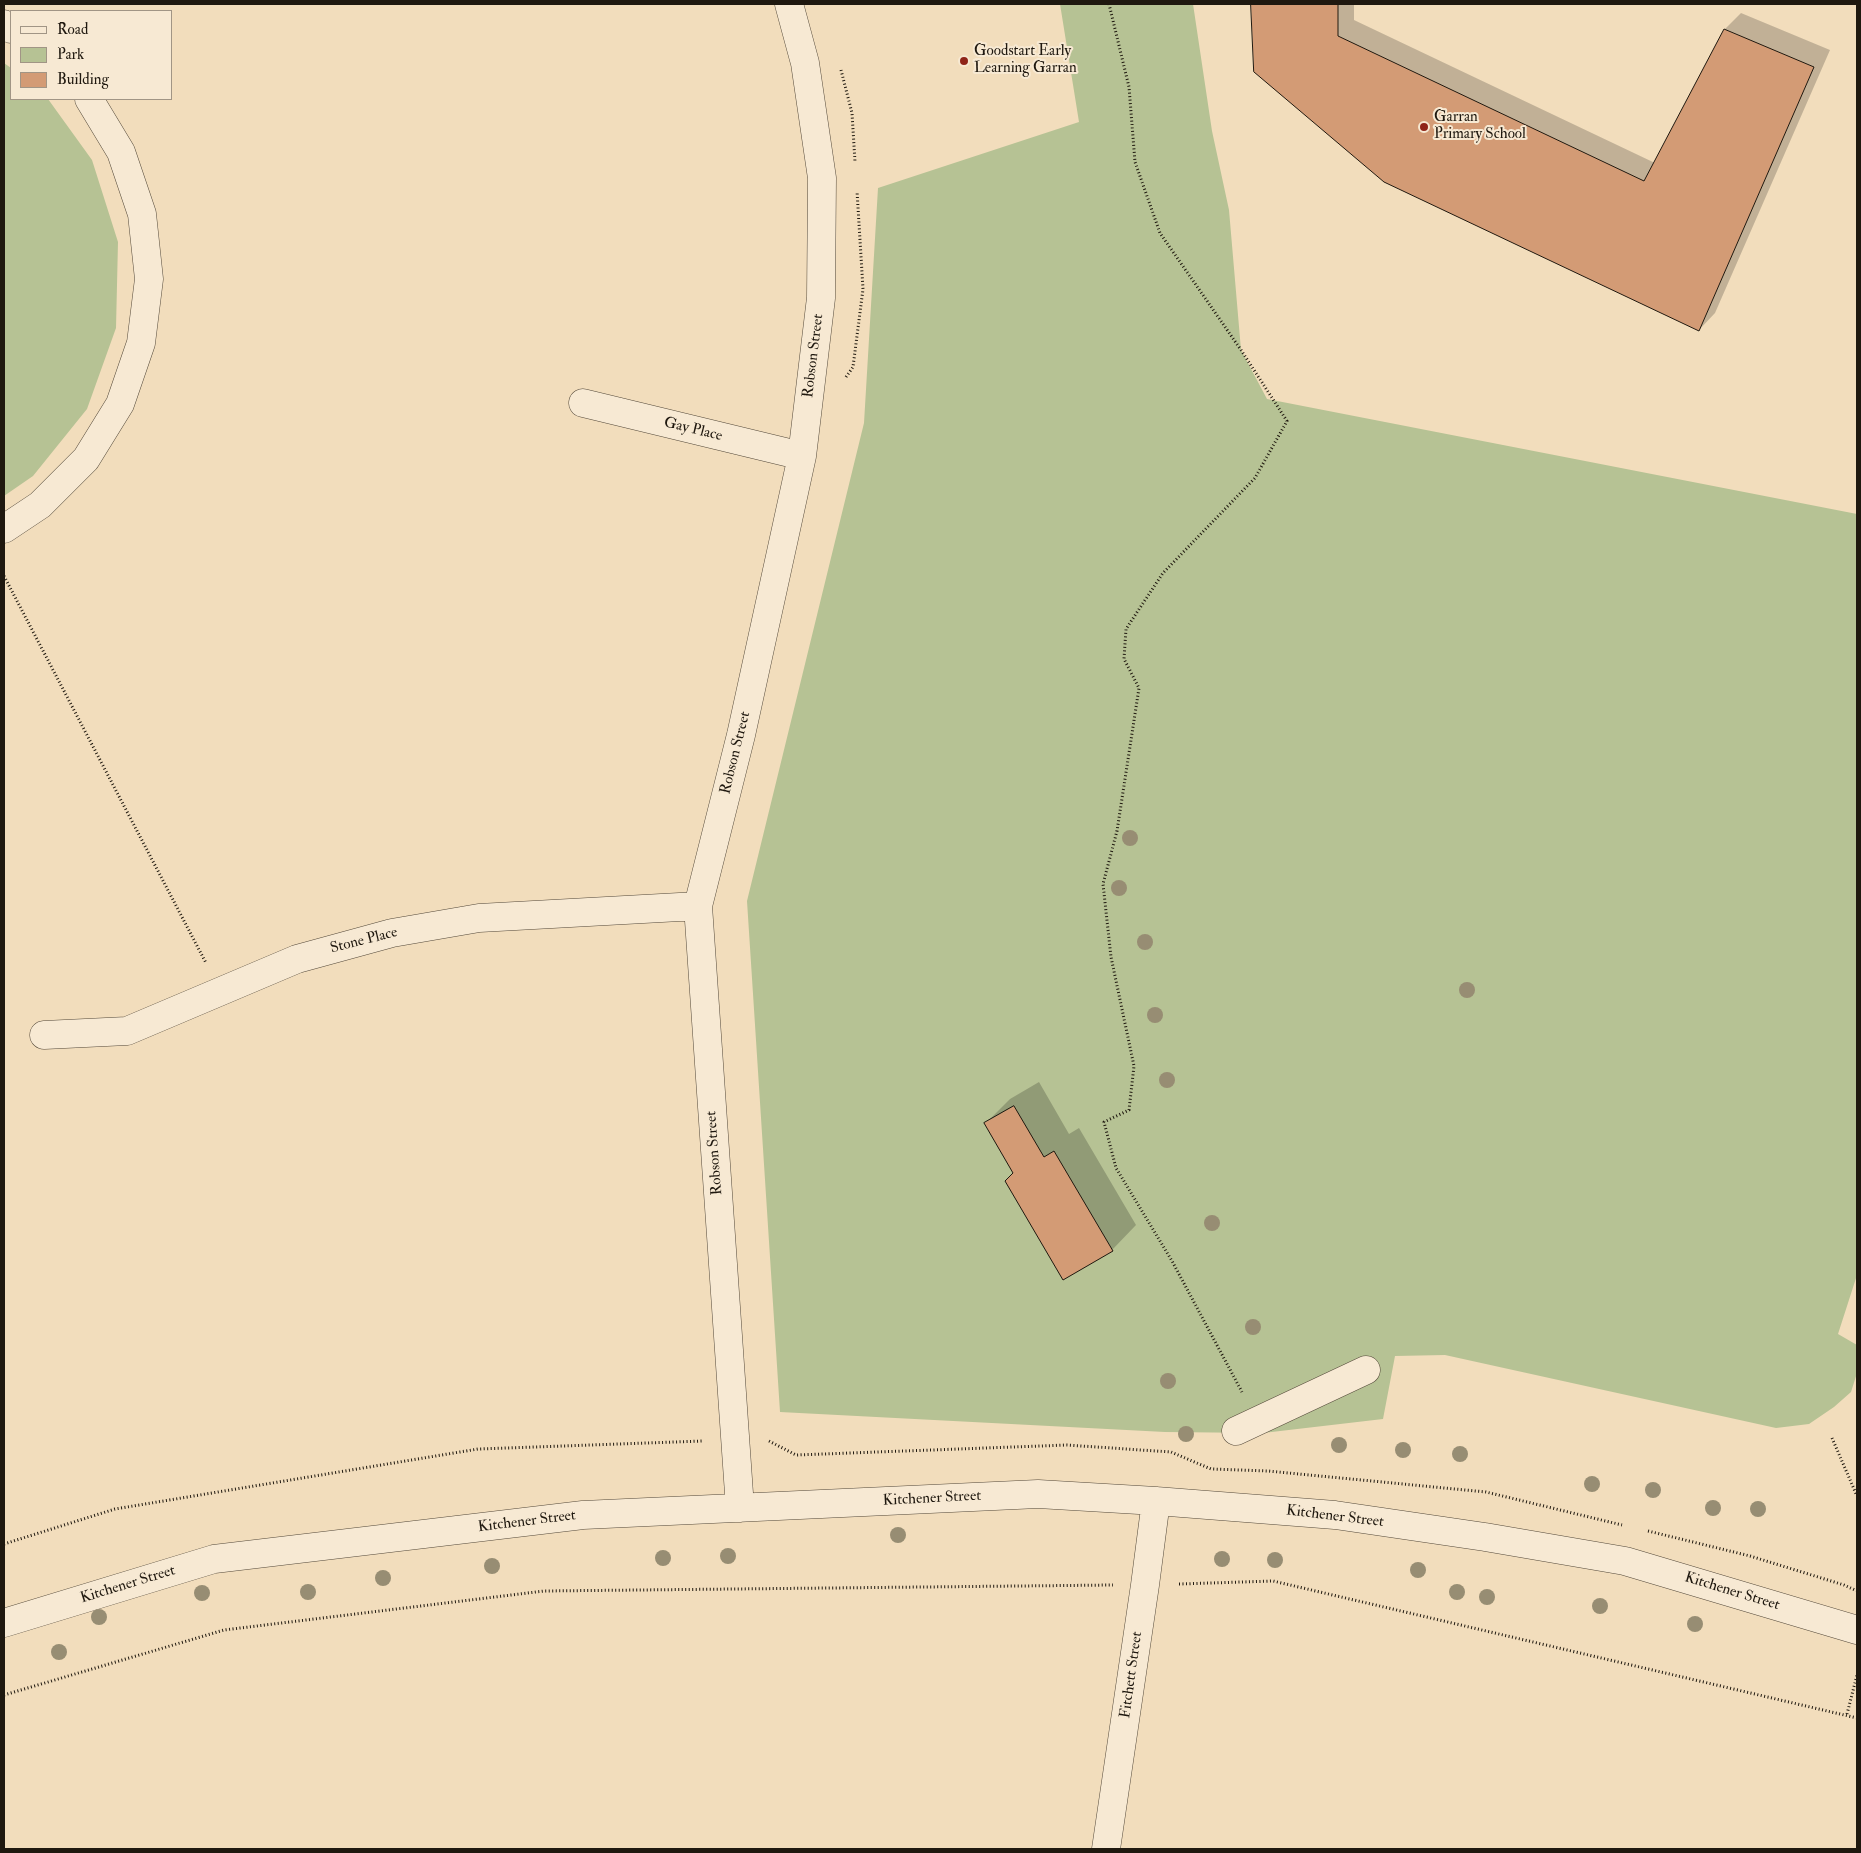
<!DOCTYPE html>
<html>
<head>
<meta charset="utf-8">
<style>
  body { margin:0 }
  #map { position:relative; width:1861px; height:1853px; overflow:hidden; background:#f2ddbc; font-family:"IM FELL Double Pica",serif }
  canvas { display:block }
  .frame { position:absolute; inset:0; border:5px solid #1f180f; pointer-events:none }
  .legend { position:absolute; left:10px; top:10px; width:162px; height:90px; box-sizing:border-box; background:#f7e9d3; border:1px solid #a19585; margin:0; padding:6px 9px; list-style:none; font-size:15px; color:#1f180f }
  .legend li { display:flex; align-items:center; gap:10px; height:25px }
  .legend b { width:25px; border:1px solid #a19585 }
</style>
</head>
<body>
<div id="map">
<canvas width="1861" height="1853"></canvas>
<div class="frame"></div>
<ul class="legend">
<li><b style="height:6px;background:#f7e9d3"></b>Road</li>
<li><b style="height:14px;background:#b6c294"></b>Park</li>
<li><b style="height:14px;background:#d39b75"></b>Building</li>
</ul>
</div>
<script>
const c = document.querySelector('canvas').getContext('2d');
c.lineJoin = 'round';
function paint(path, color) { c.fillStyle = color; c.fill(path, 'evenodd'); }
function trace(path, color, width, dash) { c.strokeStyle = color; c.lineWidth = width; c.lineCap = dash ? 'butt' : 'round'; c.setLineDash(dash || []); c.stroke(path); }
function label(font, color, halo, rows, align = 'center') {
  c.font = font + ' "IM FELL Double Pica",serif'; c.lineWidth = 4; c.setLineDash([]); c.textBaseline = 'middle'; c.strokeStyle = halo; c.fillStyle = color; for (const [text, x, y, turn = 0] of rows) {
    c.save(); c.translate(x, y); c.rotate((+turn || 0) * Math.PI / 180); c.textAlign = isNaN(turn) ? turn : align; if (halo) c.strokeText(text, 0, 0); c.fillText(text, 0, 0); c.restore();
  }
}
paint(new Path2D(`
  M 1060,4 L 1193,4 L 1212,131 L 1229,210 L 1241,350 L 1267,399 L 1857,514 L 1857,1275 L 1838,1334 L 1857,1345 L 1857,1373 L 1851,1392 L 1834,1407 L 1809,1424 L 1776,1428 L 1445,1355 L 1395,1356 L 1383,1419 L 1263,1433 L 1165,1432 L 780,1412 L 747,901 L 864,423 L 878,188 L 1079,122 Z
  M 4,63 L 11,68 L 11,99 L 48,99 L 92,160 L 118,242 L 116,328 L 87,409 L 33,476 L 4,496 Z`), '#b6c294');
paint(new Path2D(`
  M 1253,4 L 1354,4 L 1354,20 L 1655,163 L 1725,29 L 1741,13 L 1830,50 L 1715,313 L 1699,330 L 1255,71 Z
  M 1039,1082 L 1069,1134 L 1079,1128 L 1136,1225 L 1112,1250 L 1015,1173 L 986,1123 L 1010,1099 Z`), '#0003');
const building = new Path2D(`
  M 1251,4 L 1338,4 L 1338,36 L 1644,181 L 1724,29 L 1814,67 L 1699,331 L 1384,182 L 1254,72 Z
  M 1014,1106 L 1044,1157 L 1054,1151 L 1113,1251 L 1063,1280 L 1005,1181 L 1013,1173 L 984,1123 Z`);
paint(building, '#d39b75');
trace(building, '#1f180f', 1);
const minor = new Path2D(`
  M 4,24 L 11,29
  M 583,403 L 802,456
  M 4,529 L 40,505 L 86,459 L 120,404 L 141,343 L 149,279 L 142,214 L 121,152 L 89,99
  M 44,1035 L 127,1031 L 297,959 L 392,933 L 479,918 L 698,906
  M 1236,1431 L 1366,1370
  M 740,1508 L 698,906 L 741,735 L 802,456 L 821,298 L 822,178 L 805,63 L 789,4
  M 4,1623 L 214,1559 L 583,1515 L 1038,1494 L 1156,1501 L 1335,1515 L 1485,1537 L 1625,1561 L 1857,1630
  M 1106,1849 L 1145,1585 L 1156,1501`);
trace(minor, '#54493a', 29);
trace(new Path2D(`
  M 1109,4 L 1129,87 L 1135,162 L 1160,233 L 1241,350 L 1287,421 L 1255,478 L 1163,573 L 1126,629 L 1124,659 L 1139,688 L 1117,831 L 1103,884 L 1111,957 L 1134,1066 L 1129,1110 L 1104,1122 L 1116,1168 L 1172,1261 L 1242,1392
  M 841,70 L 852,113 L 855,162
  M 846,377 L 853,367 L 863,289 L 857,191
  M 4,576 L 206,963
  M 1832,1438 L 1857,1496
  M 769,1441 L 796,1455 L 1067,1445 L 1171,1452 L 1211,1469 L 1268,1471 L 1486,1492 L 1622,1525
  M 1648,1531 L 1750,1556 L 1844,1585 L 1857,1591
  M 4,1544 L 115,1509 L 478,1449 L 703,1441
  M 1179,1584 L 1273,1581 L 1857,1718
  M 4,1695 L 224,1630 L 544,1591 L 1113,1585
  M 1847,1714 L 1857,1675`), '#1f180f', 3, [1, 2.5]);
trace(minor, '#f7e9d3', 28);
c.fillStyle = '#978d73';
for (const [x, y] of [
  [1130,838],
  [1119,888],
  [1145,942],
  [1467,990],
  [1155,1015],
  [1167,1080],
  [1212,1223],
  [1253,1327],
  [1168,1381],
  [1186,1434],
  [1339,1445],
  [1403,1450],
  [1460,1454],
  [1592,1484],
  [1653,1490],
  [1713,1508],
  [1758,1509],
  [898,1535],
  [728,1556],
  [663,1558],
  [1222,1559],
  [1275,1560],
  [492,1566],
  [1418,1570],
  [383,1578],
  [308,1592],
  [1457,1592],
  [202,1593],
  [1487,1597],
  [1600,1606],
  [99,1617],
  [1695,1624],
  [59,1652]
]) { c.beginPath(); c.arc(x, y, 8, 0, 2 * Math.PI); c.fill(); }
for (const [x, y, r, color] of [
  [964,61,5,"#8f2418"],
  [1424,127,5,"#8f2418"]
]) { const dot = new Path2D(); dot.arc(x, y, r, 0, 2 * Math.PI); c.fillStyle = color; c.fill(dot); trace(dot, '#f7e9d3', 2); }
label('15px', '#1f180f', '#f7e9d3', [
  ["Goodstart Early",974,52],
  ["Learning Garran",974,69],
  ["Garran",1434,118],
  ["Primary School",1434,135]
], 'left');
label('15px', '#1f180f', '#f7e9d3', [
  ["Robson Street",814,356,-83],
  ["Gay Place",693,430,14],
  ["Robson Street",736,753,-76],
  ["Stone Place",364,941,-14],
  ["Robson Street",715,1153,-94],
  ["Kitchener Street",932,1499,-3],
  ["Kitchener Street",1335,1517,7],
  ["Kitchener Street",527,1522,-7],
  ["Kitchener Street",128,1585,-17],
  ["Kitchener Street",1732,1592,17],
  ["Fitchett Street",1132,1675,-82]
]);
</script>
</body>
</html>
